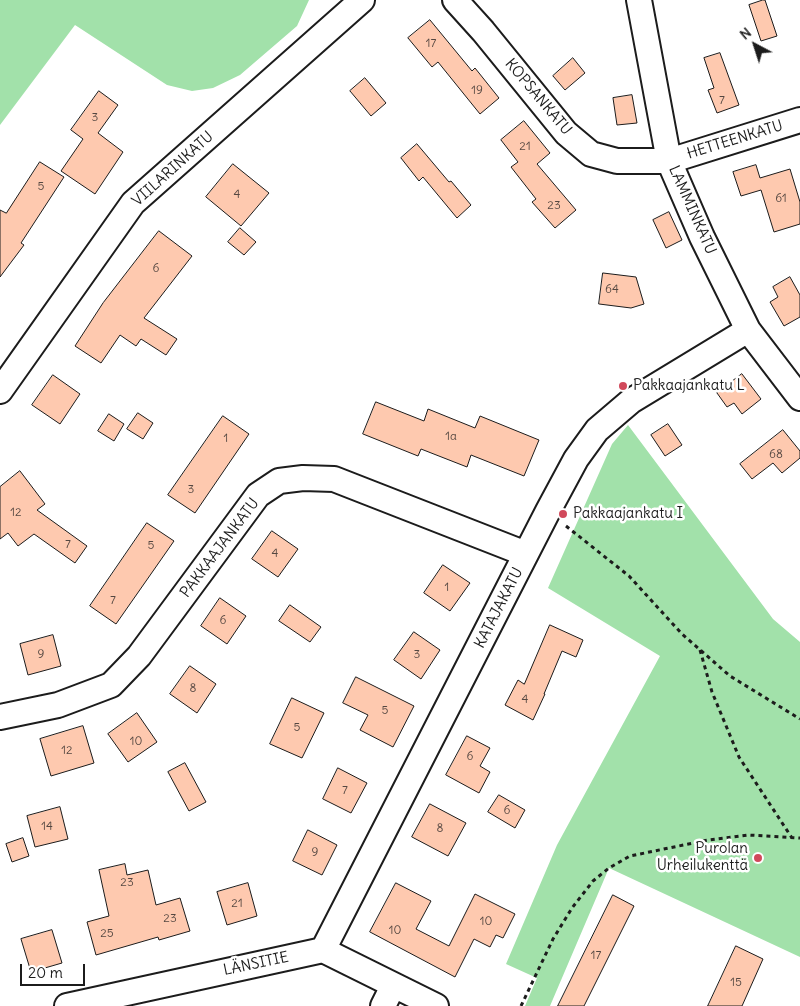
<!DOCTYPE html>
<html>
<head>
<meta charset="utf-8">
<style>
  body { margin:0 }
  #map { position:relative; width:800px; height:1006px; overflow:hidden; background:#fff; font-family:Delius,sans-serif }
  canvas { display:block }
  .north { position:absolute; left:730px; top:20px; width:50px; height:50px; -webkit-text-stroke:4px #fff; paint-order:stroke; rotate:320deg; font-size:14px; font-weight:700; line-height:20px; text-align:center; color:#1c1c1c }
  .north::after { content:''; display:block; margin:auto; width:18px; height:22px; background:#1c1c1c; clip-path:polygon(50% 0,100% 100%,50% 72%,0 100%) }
  .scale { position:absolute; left:20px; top:964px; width:65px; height:22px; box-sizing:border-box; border:2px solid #1c1c1c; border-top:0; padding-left:6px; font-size:15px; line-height:18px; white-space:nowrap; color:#1c1c1c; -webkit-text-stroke:4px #fff; paint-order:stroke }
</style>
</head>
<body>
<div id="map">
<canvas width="800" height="1006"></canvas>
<div class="north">N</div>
<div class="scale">20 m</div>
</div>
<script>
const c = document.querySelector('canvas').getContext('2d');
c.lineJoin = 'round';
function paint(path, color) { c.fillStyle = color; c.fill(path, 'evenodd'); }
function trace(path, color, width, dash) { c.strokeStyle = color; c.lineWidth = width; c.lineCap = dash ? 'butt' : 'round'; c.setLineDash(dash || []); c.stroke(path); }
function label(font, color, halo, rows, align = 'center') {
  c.font = font + ' Delius,sans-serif'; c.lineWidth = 5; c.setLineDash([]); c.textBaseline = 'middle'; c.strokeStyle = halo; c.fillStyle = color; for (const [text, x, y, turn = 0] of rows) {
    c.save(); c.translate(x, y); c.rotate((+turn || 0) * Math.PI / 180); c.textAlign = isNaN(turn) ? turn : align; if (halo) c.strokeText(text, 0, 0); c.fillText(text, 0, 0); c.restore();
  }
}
paint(new Path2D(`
  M 0,0 L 309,0 L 297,26 L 240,75 L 213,88 L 192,91 L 167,85 L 75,25 L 0,125 Z
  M 628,425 L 773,619 L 800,642 L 800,957 L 609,868 L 550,1006 L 525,1006 L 537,978 L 506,964 L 557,845 L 660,656 L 548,588 L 612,444 Z`), '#a2e1aa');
const building = new Path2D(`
  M 763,0 L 765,0 L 777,36 L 761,41 L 749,5 Z
  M 430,20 L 472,71 L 475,68 L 499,98 L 480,114 L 438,62 L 432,67 L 408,38 Z
  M 720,53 L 739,105 L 717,113 L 708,90 L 714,88 L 704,58 Z
  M 573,58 L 585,73 L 565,90 L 553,76 Z
  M 365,78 L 386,103 L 371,116 L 350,91 Z
  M 99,91 L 118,105 L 98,133 L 123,152 L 95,194 L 61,171 L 83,139 L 71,130 Z
  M 632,95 L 637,123 L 617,125 L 613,98 Z
  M 524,121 L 550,153 L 537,164 L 576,210 L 555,228 L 532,202 L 536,199 L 511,167 L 518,162 L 501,140 Z
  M 417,144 L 449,182 L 451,181 L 471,205 L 457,218 L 423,177 L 419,181 L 401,158 Z
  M 40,162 L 64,177 L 21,243 L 24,245 L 0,277 L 0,210 L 6,213 Z
  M 233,164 L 269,193 L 241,226 L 206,197 Z
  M 756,165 L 760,178 L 790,169 L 800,202 L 800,224 L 774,232 L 761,190 L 741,196 L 733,172 Z
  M 669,212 L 682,240 L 666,248 L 653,220 Z
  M 240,228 L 256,242 L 244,255 L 228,242 Z
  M 159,231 L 192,256 L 144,318 L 177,339 L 166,355 L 141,339 L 136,346 L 120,335 L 101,363 L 75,346 L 103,303 Z
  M 603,273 L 636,277 L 644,304 L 631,308 L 599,304 Z
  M 790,277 L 800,295 L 800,317 L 784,326 L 770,302 L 778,297 L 773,287 Z
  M 742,374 L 761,399 L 742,414 L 734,403 L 727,407 L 717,393 Z
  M 53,375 L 80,394 L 60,424 L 32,405 Z
  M 376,402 L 424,421 L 428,409 L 475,428 L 480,416 L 539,440 L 524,476 L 471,455 L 467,467 L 421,449 L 418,456 L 363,434 Z
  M 138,413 L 153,423 L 143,439 L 127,429 Z
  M 109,414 L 124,424 L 114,441 L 98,431 Z
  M 223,416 L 249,434 L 195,513 L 168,495 Z
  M 668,424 L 682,445 L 665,456 L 651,435 Z
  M 783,430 L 800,451 L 800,458 L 782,473 L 773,463 L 752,479 L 740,464 Z
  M 20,471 L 45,504 L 37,510 L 87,546 L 75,563 L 34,534 L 18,546 L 8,533 L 0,539 L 0,487 Z
  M 147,523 L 174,541 L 116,624 L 90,606 Z
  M 272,531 L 298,549 L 278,577 L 252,559 Z
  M 443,565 L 470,583 L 450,611 L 424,593 Z
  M 220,598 L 246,616 L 227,644 L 201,626 Z
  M 290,605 L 321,627 L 310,642 L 279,621 Z
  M 550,625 L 583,640 L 576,657 L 562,651 L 544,694 L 545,694 L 533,720 L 505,705 L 518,680 L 524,684 Z
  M 414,632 L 440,650 L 421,679 L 394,660 Z
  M 53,635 L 61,666 L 28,675 L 20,644 Z
  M 190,666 L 216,684 L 197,713 L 170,694 Z
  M 356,677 L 414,706 L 393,747 L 360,730 L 368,715 L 343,703 Z
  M 292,698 L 324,713 L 302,758 L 270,744 Z
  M 137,713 L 157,742 L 128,762 L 108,734 Z
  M 83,726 L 94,763 L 51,776 L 40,739 Z
  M 467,736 L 490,748 L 480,766 L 490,772 L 479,793 L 446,775 Z
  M 185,763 L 206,802 L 189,811 L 168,772 Z
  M 338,768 L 367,783 L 351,813 L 323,799 Z
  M 499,795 L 525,810 L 515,828 L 488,812 Z
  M 430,804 L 466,823 L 448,856 L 412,837 Z
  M 60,807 L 68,839 L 35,847 L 27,816 Z
  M 308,830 L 337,845 L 322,875 L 293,861 Z
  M 23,838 L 29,856 L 12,862 L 6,844 Z
  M 125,864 L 127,875 L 148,870 L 156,905 L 180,898 L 190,931 L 159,940 L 158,937 L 96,955 L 87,922 L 109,916 L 99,870 Z
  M 248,883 L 257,916 L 227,925 L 217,892 Z
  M 396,883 L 431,901 L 416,929 L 449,946 L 475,894 L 515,914 L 503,938 L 496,935 L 490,947 L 474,939 L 455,977 L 370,932 Z
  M 613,895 L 634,906 L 584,1006 L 558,1006 Z
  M 52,930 L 62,963 L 31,972 L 21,939 Z
  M 736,946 L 763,959 L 742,1006 L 708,1006 Z`);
paint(building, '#fec9af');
trace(building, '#1c1c1c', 1);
const street = new Path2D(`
  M 455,0 L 483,31 L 566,133 L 591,154 L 617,161 L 669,161 L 800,120
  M 639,0 L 669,161 L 702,237 L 748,330 L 800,398
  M 0,391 L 133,203 L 362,0
  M 0,717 L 58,705 L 111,685 L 139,656 L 258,495 L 279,481 L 303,478 L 334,479 L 526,554
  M 323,950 L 548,511 L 576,459 L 597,430 L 631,401 L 748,330
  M 67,1006 L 323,950 L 436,1006
  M 383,1006 L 393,986`);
trace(street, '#1c1c1c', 28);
trace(new Path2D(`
  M 566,526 L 629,576 L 682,634 L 730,676 L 800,719
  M 700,650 L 712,692 L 739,757 L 792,838
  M 521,1006 L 553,939 L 572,908 L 593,881 L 609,868 L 630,856 L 708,840 L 748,835 L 800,838`), '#1c1c1c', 3, [4, 4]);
trace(street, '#fff', 24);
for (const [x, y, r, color] of [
  [623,386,5,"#d1495b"],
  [563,514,5,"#d1495b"],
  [758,858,5,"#d1495b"]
]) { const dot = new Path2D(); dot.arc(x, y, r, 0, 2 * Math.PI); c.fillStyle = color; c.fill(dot); trace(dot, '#fff', 2); }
label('12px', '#544741', null, [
  ["17",431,44],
  ["19",477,91],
  ["7",722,101],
  ["3",95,118],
  ["21",525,147],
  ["5",41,187],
  ["4",237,195],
  ["61",781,199],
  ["23",554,206],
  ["6",156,269],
  ["64",612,290],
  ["1a",451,437],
  ["1",226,439],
  ["68",776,455],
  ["3",191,490],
  ["12",16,513],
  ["7",68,545],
  ["5",151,546],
  ["4",275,554],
  ["1",447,588],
  ["7",113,601],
  ["6",223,621],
  ["9",41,655],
  ["3",417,655],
  ["8",193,689],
  ["4",525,700],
  ["5",385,711],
  ["5",297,728],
  ["10",136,742],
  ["12",67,751],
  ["6",470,757],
  ["7",345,791],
  ["6",507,811],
  ["14",47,827],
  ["8",440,829],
  ["9",315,853],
  ["23",127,883],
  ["21",237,904],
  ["23",170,919],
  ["10",486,922],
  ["10",395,931],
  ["25",107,934],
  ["17",596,956],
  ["15",736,983]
]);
label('15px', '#1c1c1c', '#fff', [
  ["KOPSANKATU",538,97,50],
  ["HETTEENKATU",735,140,-17],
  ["VIILARINKATU",173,169,-42],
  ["LAMMINKATU",692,210,66],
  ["PAKKAAJANKATU",220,548,-53],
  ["KATAJAKATU",499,608,-63],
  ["LÄNSITIE",256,964,-12]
]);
label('15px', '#1c1c1c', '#fff', [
  ["Pakkaajankatu L",633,386],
  ["Pakkaajankatu I",573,514],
  ["Purolan",748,849,"right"],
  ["Urheilukenttä",748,866,"right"]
], 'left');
</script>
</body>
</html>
